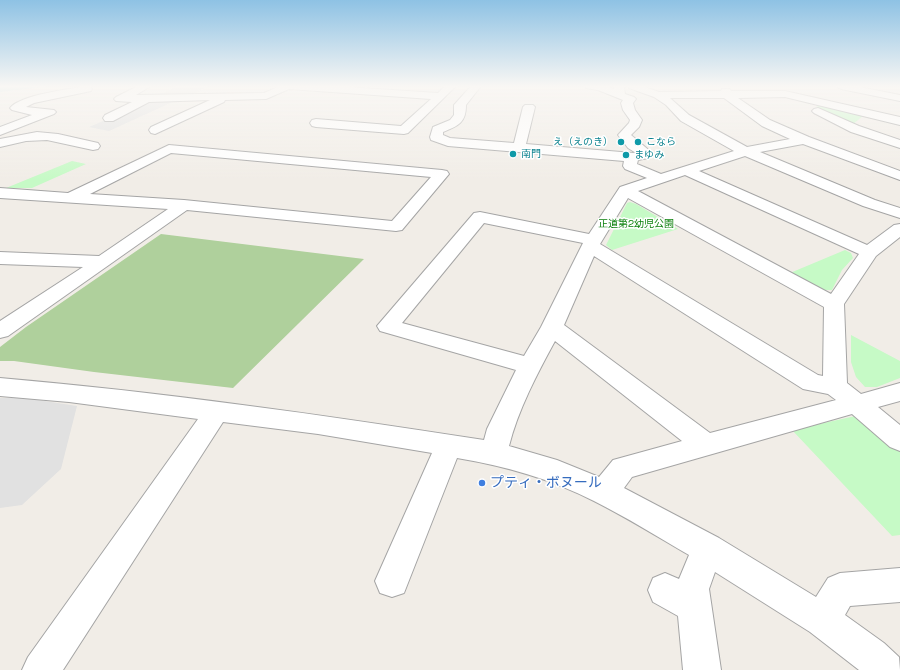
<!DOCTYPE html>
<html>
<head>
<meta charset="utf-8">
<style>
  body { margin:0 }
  canvas { display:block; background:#f1ede7 }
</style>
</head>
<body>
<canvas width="900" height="670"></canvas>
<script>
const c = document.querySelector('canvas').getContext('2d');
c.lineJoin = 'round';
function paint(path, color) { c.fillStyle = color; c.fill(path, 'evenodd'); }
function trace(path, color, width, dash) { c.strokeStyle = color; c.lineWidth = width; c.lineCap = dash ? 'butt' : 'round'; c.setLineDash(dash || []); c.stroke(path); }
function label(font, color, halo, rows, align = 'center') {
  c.font = font + ' "Space Grotesk","Noto Sans JP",sans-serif'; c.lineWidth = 3; c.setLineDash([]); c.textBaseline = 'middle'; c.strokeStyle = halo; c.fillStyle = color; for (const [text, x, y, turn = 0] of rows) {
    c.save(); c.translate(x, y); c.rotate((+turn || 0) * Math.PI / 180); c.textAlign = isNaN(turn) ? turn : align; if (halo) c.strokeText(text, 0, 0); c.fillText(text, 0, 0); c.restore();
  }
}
paint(new Path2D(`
  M 161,234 L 364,259 L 233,388 L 94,372 L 14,361 L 0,361 L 0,347 L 26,327 Z`), '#afd09c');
paint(new Path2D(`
  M 820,105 L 864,115 L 852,125 L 816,107 Z
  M 72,161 L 86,164 L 32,188 L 6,188 Z
  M 630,202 L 636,204 L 678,229 L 612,250 L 606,245 L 627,203 Z
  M 845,250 L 851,253 L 853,258 L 842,270 L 832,290 L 822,290 L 790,273 Z
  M 851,335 L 900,361 L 900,378 L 877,387 L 865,387 L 856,377 L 851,362 Z
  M 860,415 L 900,448 L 900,535 L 892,536 L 792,430 Z`), '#c6fac6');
paint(new Path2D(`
  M 177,86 L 209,86 L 190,95 L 156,96 Z
  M 179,99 L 109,131 L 89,127 L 153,100 Z
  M 0,398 L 25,398 L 77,406 L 61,469 L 22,505 L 0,508 Z`), '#e1e1e1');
paint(new Path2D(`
  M 0,86 L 51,86 L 0,92 Z`), '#a8d6de');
const minor = new Path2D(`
  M 87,86 L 91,87 L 92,89 L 91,91 L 34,103 L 26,107 L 54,110 L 56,112 L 54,114 L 0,135 L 0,127 L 32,115 L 12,110 L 10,108 C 20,95 70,89 87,86 Z
  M 138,86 L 151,86 L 136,95 L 264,93 L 280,86 L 332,86 L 438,93 L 445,86 L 456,86 L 408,133 L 404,134 L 316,127 L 312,126 L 310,123 L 312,120 L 316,119 L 401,126 L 431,99 L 289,89 L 266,99 L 225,100 L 224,102 L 155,134 L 151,133 L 149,130 L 151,127 L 210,100 L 149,102 L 113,121 L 105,121 L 103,118 L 105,115 L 132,102 L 116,101 L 114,99 L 116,97 Z
  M 471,86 L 481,86 L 466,105 C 466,123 458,126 443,132 L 443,135 L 450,138 L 514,143 L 523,107 L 525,105 L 533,105 L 535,107 L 526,144 L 633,153 L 636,153 L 628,148 L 618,135 L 629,123 L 630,120 L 623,110 L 621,103 L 623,100 L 598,90 L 586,88 L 585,86 L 606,86 L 614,89 L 614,86 L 624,86 L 625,94 L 634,97 L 636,99 L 633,103 L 635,110 L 642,120 L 639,127 L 631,135 L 651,152 L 648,158 L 638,160 L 637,164 L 661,174 L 734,151 L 681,121 L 666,105 L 654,97 L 629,88 L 628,86 L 642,86 L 659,92 L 721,91 L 722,89 L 730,89 L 731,91 L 785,91 L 900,117 L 900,125 L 785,97 L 738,98 L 770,120 L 809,137 L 900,171 L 900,180 L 803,144 L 760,152 L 875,200 L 900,208 L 900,218 L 863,206 L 745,156 L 699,171 L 867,245 L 894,225 L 900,224 L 900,237 L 876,256 L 844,304 L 847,383 L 861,394 L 900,383 L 900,401 L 878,407 L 900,425 L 900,451 L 890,447 L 852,414 L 632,477 L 624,488 L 719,538 L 816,597 L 828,578 L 840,573 L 900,568 L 900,602 L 850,606 L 845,615 L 884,643 L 899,657 L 900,670 L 859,670 L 810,632 L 715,572 L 709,589 L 721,670 L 683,670 L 678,616 L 653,602 L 648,590 L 653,578 L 665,573 L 679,579 L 689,555 C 658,537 626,517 594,501 C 551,479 505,466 457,458 L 404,593 L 392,597 L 380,593 L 375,581 L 432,453 L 318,434 L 223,422 L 63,670 L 22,670 L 28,657 L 198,419 L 69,402 L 0,396 L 0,378 C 162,392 323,415 484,440 L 487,429 L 516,370 L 380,331 L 377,326 L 474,213 L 480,212 L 589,234 L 620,187 L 647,178 L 625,169 L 623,166 L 624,161 L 448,146 L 431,140 L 430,137 L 433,127 L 450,120 L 454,115 L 454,105 ZM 670,98 L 724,98 L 762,126 L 790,139 L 747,147 L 689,115 ZM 685,175 L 859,254 L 831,294 L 638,191 ZM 628,198 L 824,307 L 823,376 L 818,375 L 600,244 ZM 484,223 L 583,243 L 541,327 L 524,356 L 402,323 ZM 594,256 L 803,389 L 828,394 L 836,400 L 710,433 L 564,325 ZM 555,341 L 682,441 L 613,460 L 599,477 L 557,460 L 509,446 C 518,410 537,374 555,341 Z
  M 836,86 L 855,86 L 900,95 L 900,101 L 841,89 Z
  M 818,108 L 859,126 L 900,140 L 900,148 L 851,132 L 814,113 L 812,111 L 814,109 Z
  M 37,132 L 58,134 L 98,143 L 100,146 L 98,149 L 93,150 L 47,140 L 26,141 L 0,147 L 0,139 Z
  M 169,145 L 442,170 L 447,171 L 449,174 L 402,230 L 396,231 L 187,210 L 8,336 L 0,338 L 0,321 L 83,267 L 0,264 L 0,252 L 99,256 L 168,209 L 0,198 L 0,188 L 68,193 ZM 171,153 L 431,177 L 392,221 L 184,200 L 90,194 Z`);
trace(minor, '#a5a5a5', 2);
paint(minor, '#fff');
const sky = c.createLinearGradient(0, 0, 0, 180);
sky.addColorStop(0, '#8ec2e4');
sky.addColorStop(0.48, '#f9f7f4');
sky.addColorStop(1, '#f9f7f400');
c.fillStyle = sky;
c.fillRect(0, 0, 900, 180);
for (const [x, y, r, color] of [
  [621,142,4,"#0f9aa8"],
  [638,142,4,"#0f9aa8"],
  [513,154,4,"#0f9aa8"],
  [626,155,4,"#0f9aa8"],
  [482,483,4,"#3f7fe0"]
]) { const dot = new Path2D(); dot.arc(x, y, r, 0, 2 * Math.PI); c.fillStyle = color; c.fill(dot); trace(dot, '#fff', 1.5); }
label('10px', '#0d838f', '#fff', [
  ["え（えのき）",613,142,"right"],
  ["こなら",646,142],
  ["南門",521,154],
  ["まゆみ",634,155]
], 'left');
label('10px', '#0c810d', '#fff', [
  ["正道第2幼児公園",636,224]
]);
label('14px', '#366cbe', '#fff', [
  ["プティ・ボヌール",490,483]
], 'left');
</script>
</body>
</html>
